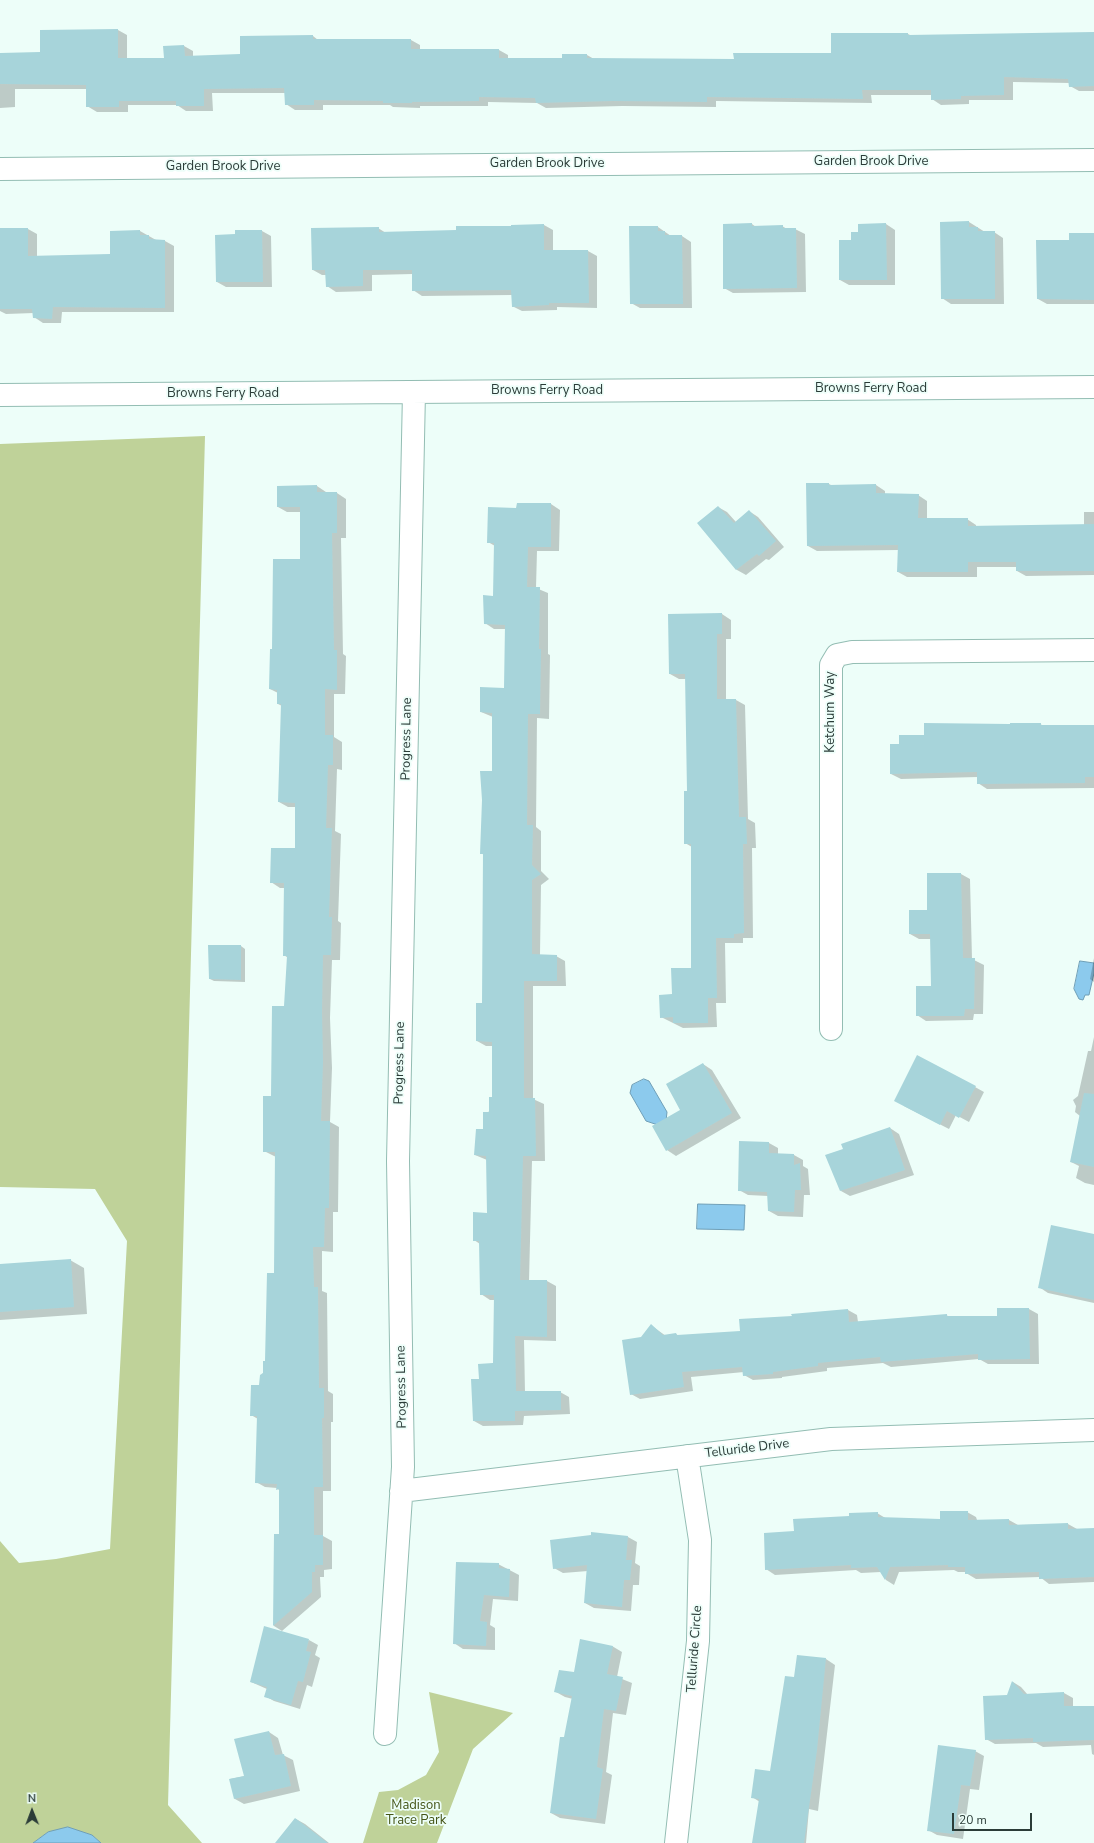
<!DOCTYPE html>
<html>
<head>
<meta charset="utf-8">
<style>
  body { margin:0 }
  #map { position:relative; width:1094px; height:1843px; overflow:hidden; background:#edfef9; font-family:"Nunito Sans",sans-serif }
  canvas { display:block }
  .north { position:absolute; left:12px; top:1791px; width:40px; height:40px; -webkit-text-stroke:3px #edfef9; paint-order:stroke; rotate:359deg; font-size:11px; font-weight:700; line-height:16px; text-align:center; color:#2b3c38 }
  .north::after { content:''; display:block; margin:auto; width:14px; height:18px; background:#2b3c38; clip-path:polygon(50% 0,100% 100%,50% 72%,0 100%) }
  .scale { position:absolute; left:952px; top:1813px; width:80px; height:18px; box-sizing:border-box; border:2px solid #2b3c38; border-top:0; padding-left:5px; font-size:12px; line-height:14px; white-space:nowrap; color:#2b3c38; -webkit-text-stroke:3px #edfef9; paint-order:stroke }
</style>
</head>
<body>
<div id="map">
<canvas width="1094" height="1843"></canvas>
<div class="north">N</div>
<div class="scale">20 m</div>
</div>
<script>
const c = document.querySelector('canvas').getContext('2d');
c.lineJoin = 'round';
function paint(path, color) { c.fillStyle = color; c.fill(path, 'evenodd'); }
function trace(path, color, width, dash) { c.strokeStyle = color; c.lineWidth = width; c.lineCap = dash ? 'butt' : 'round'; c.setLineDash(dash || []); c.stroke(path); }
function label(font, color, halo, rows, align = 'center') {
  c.font = font + ' "Nunito Sans",sans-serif'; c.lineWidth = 3.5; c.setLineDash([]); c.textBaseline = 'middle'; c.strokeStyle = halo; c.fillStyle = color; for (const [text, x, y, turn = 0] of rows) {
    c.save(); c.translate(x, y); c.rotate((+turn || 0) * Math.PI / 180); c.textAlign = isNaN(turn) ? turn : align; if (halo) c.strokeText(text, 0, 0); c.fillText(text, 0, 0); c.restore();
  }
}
paint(new Path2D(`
  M 205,436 L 168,1805 L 202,1843 L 101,1843 L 92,1835 L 80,1832 L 48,1832 L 33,1843 L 0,1843 L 0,1541 L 19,1563 L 56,1559 L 110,1549 L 127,1241 L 95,1189 L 0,1187 L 0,444 Z
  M 429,1692 L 513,1713 L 473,1749 L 437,1843 L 363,1843 L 379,1792 L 398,1790 L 426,1775 L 439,1752 Z`), '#bfd299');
const water = new Path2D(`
  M 1080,961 L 1094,963 L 1094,973 L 1089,995 L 1085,995 L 1083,1000 L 1079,999 L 1074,989 Z
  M 644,1079 L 649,1081 L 667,1112 L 666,1121 L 658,1125 L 646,1121 L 630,1093 L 632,1085 Z
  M 698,1204 L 745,1205 L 744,1230 L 697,1229 Z
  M 68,1827 L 92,1835 L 101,1843 L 33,1843 L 48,1832 Z`);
paint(water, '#8ccaed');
trace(water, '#6f9fb7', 1);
paint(new Path2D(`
  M 118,30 L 127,35 L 127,59 L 165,59 L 184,46 L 193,51 L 193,57 L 241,55 L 313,36 L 318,40 L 411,40 L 420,45 L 420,50 L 499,50 L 508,55 L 508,59 L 563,59 L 587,55 L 594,59 L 735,60 L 832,54 L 908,34 L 912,36 L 1094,33 L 1094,91 L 1079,91 L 1070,86 L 1070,83 L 1013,82 L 1013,100 L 969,100 L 969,104 L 941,105 L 932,99 L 932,95 L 871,95 L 872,103 L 716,101 L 716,107 L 622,106 L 546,108 L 537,103 L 488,102 L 488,106 L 420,106 L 420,108 L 393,107 L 390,105 L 323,105 L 323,110 L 295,110 L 286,104 L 285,93 L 212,93 L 213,111 L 186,111 L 177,105 L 128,105 L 128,112 L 97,112 L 87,106 L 87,89 L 15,89 L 15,107 L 0,108 L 0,54 L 41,53 Z
  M 969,222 L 985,232 L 994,232 L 1003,238 L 1004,304 L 951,304 L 942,298 L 941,223 Z
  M 752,224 L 756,227 L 782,226 L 787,229 L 795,229 L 805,234 L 806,292 L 733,293 L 724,288 Z
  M 886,224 L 895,230 L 895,285 L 849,285 L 840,280 L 852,241 L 859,233 L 859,225 Z
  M 544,225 L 553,230 L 553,251 L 588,251 L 597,256 L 597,308 L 557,307 L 557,310 L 522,311 L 512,306 L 512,295 L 422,296 L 413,290 L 413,274 L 372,275 L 372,291 L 336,292 L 327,286 L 326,275 L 322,275 L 313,270 L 378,228 L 386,233 L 457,231 Z
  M 658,227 L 671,236 L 682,236 L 691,242 L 692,308 L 640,308 L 631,303 Z
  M 0,229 L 28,229 L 37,234 L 37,257 L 111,255 L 140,231 L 156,240 L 165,241 L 174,246 L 174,312 L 62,312 L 61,323 L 43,323 L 34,317 L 34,313 L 6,314 L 0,311 Z
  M 236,231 L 262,231 L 271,236 L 272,287 L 226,287 L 217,282 L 236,235 Z
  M 1094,234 L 1094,304 L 1047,304 L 1038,299 L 1070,241 Z
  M 829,484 L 833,486 L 876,485 L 885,491 L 885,494 L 918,495 L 927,501 L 927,519 L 967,519 L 976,525 L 976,527 L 1084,526 L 1084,512 L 1094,512 L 1094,575 L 1026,576 L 1017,571 L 1017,567 L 977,567 L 977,577 L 907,577 L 898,572 L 899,550 L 817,551 L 808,546 Z
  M 317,486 L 326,492 L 326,493 L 337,493 L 346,499 L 346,538 L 341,538 L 343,654 L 346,656 L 345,694 L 334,694 L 334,737 L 342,742 L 342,770 L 337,769 L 335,831 L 341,834 L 338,921 L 341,923 L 340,960 L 332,960 L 330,1018 L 332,1068 L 330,1122 L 339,1127 L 338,1212 L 333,1212 L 333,1252 L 322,1251 L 322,1291 L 327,1293 L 328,1391 L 333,1394 L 333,1422 L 331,1422 L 331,1491 L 323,1491 L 323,1536 L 332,1541 L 332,1569 L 324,1570 L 324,1577 L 320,1577 L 321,1597 L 282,1631 L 274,1626 L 275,1535 L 280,1535 L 280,1491 L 277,1488 L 265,1487 L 256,1482 L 258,1419 L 251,1415 L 266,1362 L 275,1274 L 276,1157 L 264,1151 L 285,1007 L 288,958 L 284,955 L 285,888 L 280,888 L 271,882 L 296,849 L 296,807 L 288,807 L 279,802 L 282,706 L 278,704 L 278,693 L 270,689 L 273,650 L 301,560 L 301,512 L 287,512 L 278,507 L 278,487 Z
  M 551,504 L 560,510 L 559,551 L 537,551 L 536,588 L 548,593 L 548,654 L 550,655 L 549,719 L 537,718 L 536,827 L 541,831 L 541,871 L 549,879 L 541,885 L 540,955 L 556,956 L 565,961 L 566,986 L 533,986 L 533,1099 L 544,1104 L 545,1161 L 532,1161 L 529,1281 L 547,1281 L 556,1286 L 556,1341 L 524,1340 L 525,1392 L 560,1392 L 569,1397 L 570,1414 L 524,1416 L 523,1425 L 483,1426 L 474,1421 L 480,1380 L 494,1364 L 494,1300 L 490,1300 L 481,1294 L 480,1244 L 474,1240 L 488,1214 L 487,1160 L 475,1155 L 493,1098 L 493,1046 L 486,1046 L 477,1041 L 483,1004 L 484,855 L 481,853 L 493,772 L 493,717 L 481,712 L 505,689 L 506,629 L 494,629 L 485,623 L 494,597 L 495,546 L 488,542 L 517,509 Z
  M 718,507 L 727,512 L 736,522 L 749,511 L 758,517 L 784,547 L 769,560 L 766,559 L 746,575 L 737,570 L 698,523 Z
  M 722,614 L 731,620 L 731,639 L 726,639 L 726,700 L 736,700 L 745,705 L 748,819 L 755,823 L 756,848 L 752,848 L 753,938 L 743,938 L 743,943 L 725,943 L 726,1003 L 716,1003 L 717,1027 L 683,1028 L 661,1017 L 673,995 L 692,969 L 692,847 L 685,843 L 688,792 L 686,679 L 679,679 L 670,674 Z
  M 1040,724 L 1044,726 L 1094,726 L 1094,788 L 987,789 L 978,783 L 978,777 L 901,779 L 891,774 L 900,745 L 925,736 L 1012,725 Z
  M 928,874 L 961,874 L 970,879 L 972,959 L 984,965 L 983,1014 L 974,1014 L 973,1020 L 926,1021 L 917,1015 L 932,987 L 931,939 L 919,939 L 910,934 L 928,911 Z
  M 241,946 L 245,949 L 245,982 L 214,981 L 210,979 Z
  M 1094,958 L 1094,982 L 1090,979 Z
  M 1094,1037 L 1094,1185 L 1085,1183 L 1076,1178 L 1079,1166 L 1071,1162 L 1080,1116 L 1075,1112 L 1076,1106 L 1073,1100 L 1078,1096 L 1088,1051 L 1091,1051 Z
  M 703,1064 L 712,1070 L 741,1118 L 676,1156 L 667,1150 Z
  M 975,1087 L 984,1092 L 969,1122 L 956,1115 L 949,1129 L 904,1106 Z
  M 890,1128 L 899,1134 L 914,1175 L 850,1196 L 841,1191 L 844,1150 Z
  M 769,1143 L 778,1148 L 778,1155 L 794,1155 L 803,1160 L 803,1166 L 808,1169 L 810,1195 L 804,1195 L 803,1217 L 778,1216 L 769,1211 L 768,1196 L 748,1195 L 739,1190 Z
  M 1094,1235 L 1094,1303 L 1048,1293 L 1039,1287 Z
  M 70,1260 L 84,1268 L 87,1314 L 0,1320 L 0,1265 Z
  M 1029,1309 L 1038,1314 L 1039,1364 L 988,1364 L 979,1359 L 891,1367 L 883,1363 L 827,1368 L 827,1371 L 782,1377 L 782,1378 L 753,1380 L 744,1375 L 744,1372 L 691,1377 L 693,1391 L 640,1399 L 631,1394 L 642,1338 L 652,1326 L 666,1336 L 676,1334 L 679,1336 L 741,1332 L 793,1317 L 848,1310 L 857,1315 L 858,1322 L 946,1315 L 950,1317 L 998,1317 Z
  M 967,1512 L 976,1517 L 977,1520 L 1009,1520 L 1018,1525 L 1068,1524 L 1077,1529 L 1094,1529 L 1094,1582 L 1049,1584 L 1040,1577 L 976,1579 L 966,1573 L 966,1572 L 958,1572 L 954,1570 L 899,1572 L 894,1585 L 886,1580 L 881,1572 L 861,1573 L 856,1570 L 775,1575 L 766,1569 L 795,1532 L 850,1517 L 877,1513 L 887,1519 L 941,1520 Z
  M 628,1537 L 637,1542 L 635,1563 L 640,1566 L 639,1585 L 633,1585 L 631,1611 L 594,1608 L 585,1603 L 588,1571 L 563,1573 L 554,1568 Z
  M 498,1564 L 519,1575 L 518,1601 L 493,1599 L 490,1625 L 495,1628 L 495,1650 L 463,1649 L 454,1643 Z
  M 309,1640 L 318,1645 L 315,1655 L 320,1658 L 312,1687 L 307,1685 L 300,1709 L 274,1701 L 265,1696 L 267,1689 L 251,1682 Z
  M 612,1646 L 622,1652 L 617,1677 L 632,1683 L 626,1715 L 613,1713 L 606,1772 L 612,1775 L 605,1824 L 560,1818 L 551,1813 L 573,1699 L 565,1697 L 556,1692 Z
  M 826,1659 L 835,1665 L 818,1811 L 809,1809 L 806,1843 L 753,1843 L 760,1802 L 752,1797 L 771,1772 L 795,1678 Z
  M 1013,1682 L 1021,1687 L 1028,1695 L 1064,1693 L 1073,1698 L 1073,1707 L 1094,1707 L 1094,1755 L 1092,1754 L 1091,1745 L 1043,1747 L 1036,1743 L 995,1744 L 986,1739 L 1008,1696 Z
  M 269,1732 L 278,1738 L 283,1755 L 293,1760 L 300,1791 L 244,1804 L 235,1799 L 230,1779 L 245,1776 Z
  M 975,1751 L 984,1756 L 979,1790 L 970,1789 L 963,1839 L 937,1835 L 928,1830 Z
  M 296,1819 L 305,1824 L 329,1843 L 276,1843 Z`), '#0003');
paint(new Path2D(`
  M 118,29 L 118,58 L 164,58 L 163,46 L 184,45 L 185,56 L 240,54 L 240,36 L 313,35 L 313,39 L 411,39 L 411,49 L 499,49 L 499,58 L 562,58 L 562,54 L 587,54 L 587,58 L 734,59 L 733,53 L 831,53 L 831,33 L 908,33 L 908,35 L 1094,32 L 1094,86 L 1069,87 L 1068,79 L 1004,77 L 1004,95 L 961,96 L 961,99 L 931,100 L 931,90 L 862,90 L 863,99 L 707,97 L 707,102 L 613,101 L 536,103 L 535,98 L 479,97 L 479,101 L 412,102 L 412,103 L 383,103 L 383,101 L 314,100 L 314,105 L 285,105 L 284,88 L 204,89 L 204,106 L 176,106 L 176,101 L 119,101 L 119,107 L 86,107 L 86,85 L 0,84 L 0,53 L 40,52 L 40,30 Z
  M 969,221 L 969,227 L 978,227 L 978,231 L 995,231 L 995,299 L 941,299 L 940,222 Z
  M 752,223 L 752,226 L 783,225 L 783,228 L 796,228 L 797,288 L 723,289 L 723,224 Z
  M 886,223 L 887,280 L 839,280 L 839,240 L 851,240 L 851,232 L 858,232 L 858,224 Z
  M 544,224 L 544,250 L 588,250 L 589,303 L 549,303 L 549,305 L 512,307 L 511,290 L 412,291 L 412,270 L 363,270 L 363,286 L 326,287 L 325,270 L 312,270 L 311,228 L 379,227 L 379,232 L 456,230 L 456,226 L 511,226 L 511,225 Z
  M 629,226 L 658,226 L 658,231 L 665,231 L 665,235 L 682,235 L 683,304 L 630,304 Z
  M 0,228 L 28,228 L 28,256 L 110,254 L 110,231 L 140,230 L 140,235 L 149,235 L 149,239 L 165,240 L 165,308 L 53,307 L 52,319 L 33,318 L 32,309 L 0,309 Z
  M 235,230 L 262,230 L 263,282 L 216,282 L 215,235 L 235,234 Z
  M 1069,233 L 1094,233 L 1094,300 L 1037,299 L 1036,240 L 1069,240 Z
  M 806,483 L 829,483 L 829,485 L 876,484 L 876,493 L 919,494 L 918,518 L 968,518 L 968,526 L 1094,524 L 1094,571 L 1016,571 L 1016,562 L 968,562 L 968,572 L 897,572 L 898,545 L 807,546 Z
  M 317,485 L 317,492 L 337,492 L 337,533 L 332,533 L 334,650 L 337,650 L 337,690 L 325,689 L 325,735 L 333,735 L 333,765 L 328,765 L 326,828 L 332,828 L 329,917 L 332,917 L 331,955 L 323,955 L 322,1012 L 323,1062 L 321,1121 L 330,1121 L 329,1208 L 325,1208 L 324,1247 L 313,1247 L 314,1287 L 318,1287 L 319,1388 L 324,1388 L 324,1418 L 322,1418 L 323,1487 L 314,1487 L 314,1535 L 323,1535 L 323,1565 L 315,1565 L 315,1572 L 312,1572 L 312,1592 L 273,1626 L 274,1534 L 279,1534 L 279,1489 L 276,1490 L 277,1484 L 255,1483 L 257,1416 L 250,1416 L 251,1385 L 259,1385 L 260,1375 L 263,1373 L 263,1361 L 265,1361 L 267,1273 L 274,1273 L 275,1152 L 263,1152 L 263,1096 L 271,1096 L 272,1006 L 284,1006 L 287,956 L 283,956 L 284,883 L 270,883 L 271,848 L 295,848 L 295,803 L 278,802 L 281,704 L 277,704 L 277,690 L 269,689 L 270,649 L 272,649 L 273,559 L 300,559 L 300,507 L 277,507 L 277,486 Z
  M 517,503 L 551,503 L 551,547 L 528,547 L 527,587 L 540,587 L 539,649 L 541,649 L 540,714 L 528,714 L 527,825 L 533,825 L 532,865 L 541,874 L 532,880 L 532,954 L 557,955 L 557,981 L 524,981 L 524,1098 L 535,1098 L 536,1156 L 523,1156 L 520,1280 L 547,1280 L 547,1337 L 515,1336 L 516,1391 L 561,1391 L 561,1410 L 515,1411 L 515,1421 L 473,1421 L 471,1379 L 479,1379 L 478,1364 L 493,1363 L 494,1295 L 480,1295 L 479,1241 L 473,1241 L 473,1212 L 487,1213 L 486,1156 L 474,1155 L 476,1129 L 483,1129 L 483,1112 L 489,1112 L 489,1097 L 492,1097 L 492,1042 L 476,1041 L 476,1003 L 482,1003 L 483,854 L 480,854 L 482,800 L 480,771 L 492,771 L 492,713 L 480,712 L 480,687 L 504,688 L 505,625 L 484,624 L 483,595 L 493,596 L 494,543 L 487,543 L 488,507 L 516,508 Z
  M 718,506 L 734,523 L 749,510 L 776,541 L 759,556 L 757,554 L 736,570 L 697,523 Z
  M 722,613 L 722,634 L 717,634 L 717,699 L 736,699 L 739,817 L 746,817 L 747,844 L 743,844 L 744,933 L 734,934 L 734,938 L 716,938 L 717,998 L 708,998 L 708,1023 L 673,1023 L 673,1017 L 660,1018 L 659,995 L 672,994 L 671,968 L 691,968 L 691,844 L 684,844 L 684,791 L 687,791 L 685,674 L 669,674 L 668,614 Z
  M 924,723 L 1010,724 L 1010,723 L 1041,723 L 1041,725 L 1094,725 L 1094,777 L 1085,777 L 1085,783 L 977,784 L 977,772 L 890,774 L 890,744 L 899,744 L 899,735 L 924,735 Z
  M 927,873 L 961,873 L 963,958 L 975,958 L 974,1009 L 965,1009 L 964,1016 L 916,1016 L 916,986 L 931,986 L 930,934 L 909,934 L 909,910 L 927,910 Z
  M 208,945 L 241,945 L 241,980 L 209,979 Z
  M 917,1055 L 976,1086 L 959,1118 L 947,1111 L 940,1125 L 894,1101 Z
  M 703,1063 L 732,1113 L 666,1151 L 652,1126 L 680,1110 L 666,1084 Z
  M 1084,1093 L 1094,1094 L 1094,1167 L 1070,1162 Z
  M 890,1127 L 905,1170 L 840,1191 L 825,1155 L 843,1149 L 841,1144 Z
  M 739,1141 L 769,1142 L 769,1153 L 794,1154 L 794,1165 L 800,1163 L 801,1190 L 795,1190 L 794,1212 L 768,1211 L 767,1192 L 738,1191 Z
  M 1051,1225 L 1094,1234 L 1094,1300 L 1038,1288 Z
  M 71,1259 L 74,1307 L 0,1312 L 0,1264 Z
  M 997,1308 L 1029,1308 L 1030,1359 L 978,1360 L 978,1354 L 881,1362 L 880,1357 L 818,1363 L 818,1366 L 773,1372 L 773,1374 L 743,1376 L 742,1367 L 682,1372 L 684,1387 L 630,1395 L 622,1340 L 641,1337 L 651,1324 L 663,1335 L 676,1333 L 677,1335 L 740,1331 L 739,1319 L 792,1316 L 791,1314 L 848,1309 L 849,1322 L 947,1314 L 947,1316 L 997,1316 Z
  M 940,1511 L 968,1511 L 968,1520 L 1009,1519 L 1009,1525 L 1068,1523 L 1068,1529 L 1094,1528 L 1094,1577 L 1039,1579 L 1039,1572 L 965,1574 L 965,1567 L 948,1567 L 948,1565 L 890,1567 L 885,1580 L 877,1567 L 851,1568 L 851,1565 L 765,1570 L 764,1533 L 794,1531 L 793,1519 L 849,1516 L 849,1513 L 878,1512 L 878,1517 L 940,1519 Z
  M 591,1532 L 628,1536 L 626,1560 L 632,1560 L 630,1580 L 624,1580 L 622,1607 L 584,1603 L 587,1565 L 553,1569 L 550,1540 L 591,1535 Z
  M 456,1562 L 499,1563 L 499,1568 L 510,1569 L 509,1597 L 484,1595 L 480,1621 L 487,1622 L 486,1646 L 453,1644 Z
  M 264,1626 L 309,1639 L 306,1651 L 311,1652 L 303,1682 L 298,1681 L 291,1705 L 264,1697 L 267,1687 L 250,1682 Z
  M 580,1639 L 613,1646 L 607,1674 L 623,1677 L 616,1711 L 604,1709 L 597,1767 L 603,1769 L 596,1819 L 550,1813 L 560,1737 L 564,1737 L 572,1696 L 554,1692 L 559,1670 L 574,1672 Z
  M 797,1655 L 826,1658 L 817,1750 L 804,1843 L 752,1843 L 759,1799 L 751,1798 L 755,1769 L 770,1771 L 785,1676 L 794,1677 Z
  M 1012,1681 L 1024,1694 L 1064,1692 L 1064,1706 L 1094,1706 L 1094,1740 L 1033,1742 L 1033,1738 L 985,1740 L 983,1696 L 1007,1695 Z
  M 269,1731 L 275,1755 L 284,1754 L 291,1786 L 234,1799 L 229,1779 L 244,1776 L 234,1739 Z
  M 938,1745 L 976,1750 L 970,1786 L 961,1785 L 954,1834 L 927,1831 Z
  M 295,1818 L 328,1843 L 275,1843 Z`), '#a7d4da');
const minor = new Path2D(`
  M 0,169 L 1094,160
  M 0,395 L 1094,387
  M 831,1029 L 831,665 L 837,655 L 852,652 L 1094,650
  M 401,1491 L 831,1439 L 1094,1430
  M 385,1734 L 403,1467 L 398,1161 L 414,392
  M 676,1843 L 698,1641 L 700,1540 L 687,1456`);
trace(minor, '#93bdb3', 24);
trace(minor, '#fff', 22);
label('13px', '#2b3c38', '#edfef9', [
  ["Garden Brook Drive",871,162],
  ["Garden Brook Drive",547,164],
  ["Garden Brook Drive",223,167],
  ["Browns Ferry Road",871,389],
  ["Browns Ferry Road",547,391],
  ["Browns Ferry Road",223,394],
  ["Ketchum Way",831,712,-90],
  ["Progress Lane",407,739,-89],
  ["Progress Lane",400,1063,-89],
  ["Progress Lane",402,1387,-91],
  ["Telluride Drive",747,1449,-7],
  ["Telluride Circle",695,1649,-86]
]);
label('13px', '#455517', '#edfef9', [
  ["Madison",416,1806],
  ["Trace Park",416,1821]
]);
</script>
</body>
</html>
